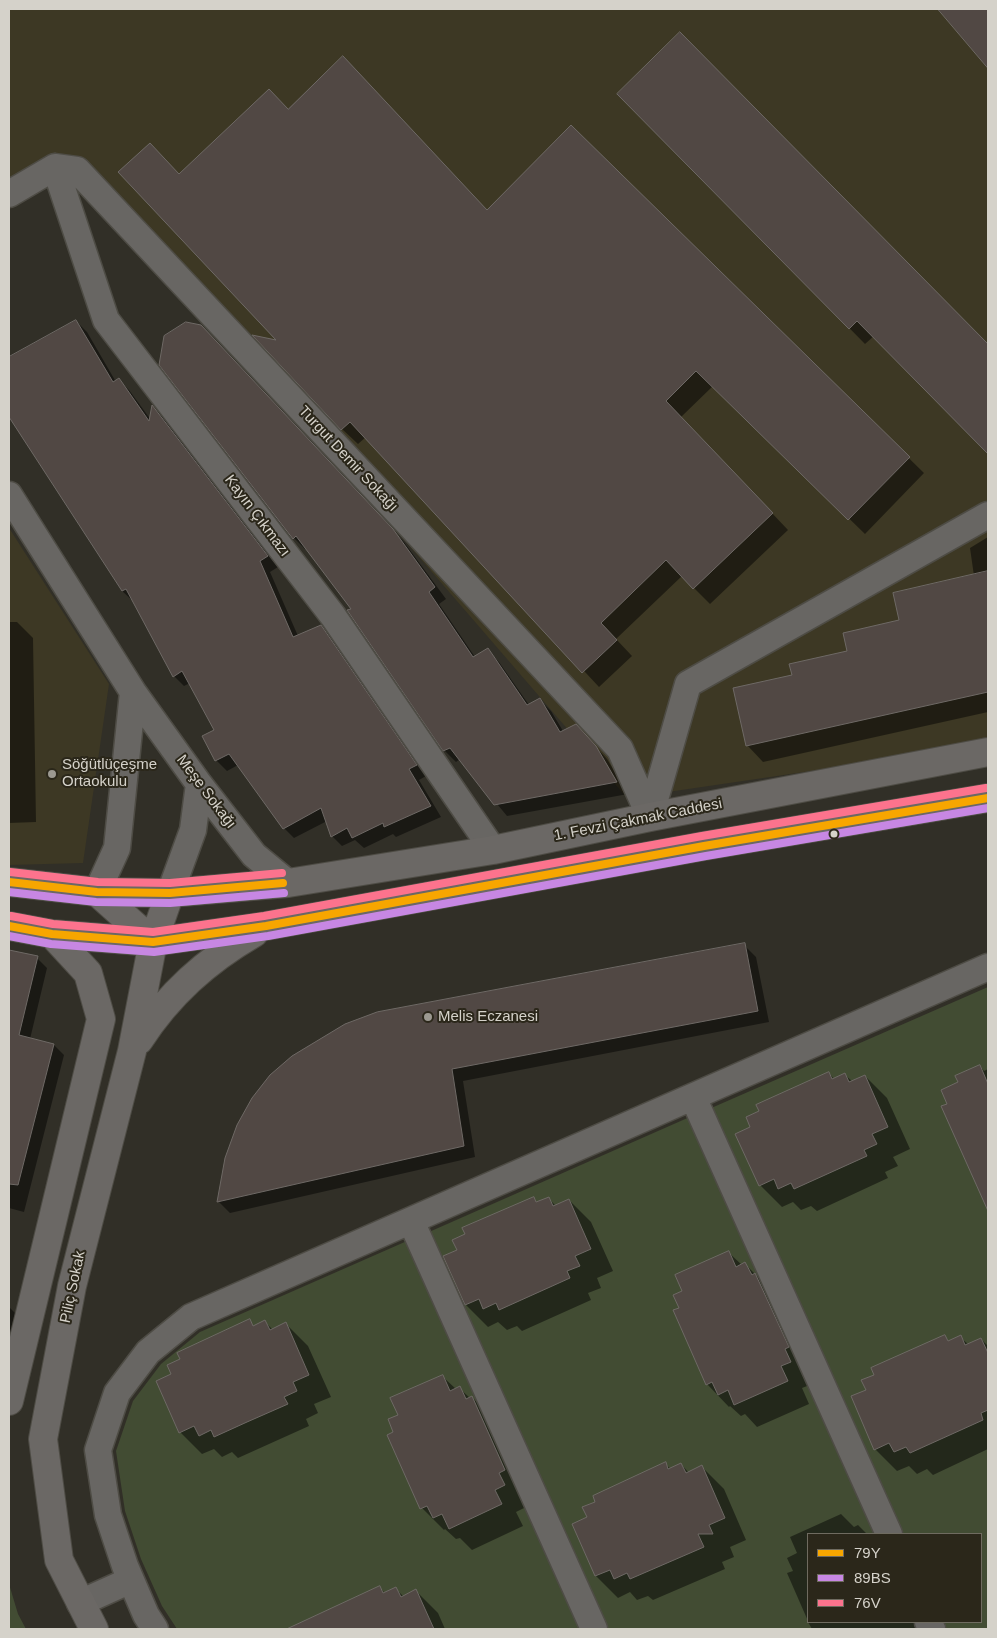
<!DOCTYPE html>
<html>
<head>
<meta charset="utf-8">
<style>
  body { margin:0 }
  #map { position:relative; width:997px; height:1638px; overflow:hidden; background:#312f27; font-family:Arial,sans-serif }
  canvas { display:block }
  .frame { position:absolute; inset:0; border:10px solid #d5d2ca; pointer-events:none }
  .legend { position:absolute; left:807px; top:1533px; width:175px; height:90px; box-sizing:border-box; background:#2b271a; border:1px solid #6f6b60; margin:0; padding:6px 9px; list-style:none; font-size:15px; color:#d5d2ca }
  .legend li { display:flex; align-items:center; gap:10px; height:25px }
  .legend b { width:25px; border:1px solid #6f6b60 }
</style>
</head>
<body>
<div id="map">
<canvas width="997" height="1638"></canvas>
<div class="frame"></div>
<ul class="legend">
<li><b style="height:6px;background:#f7a600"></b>79Y</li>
<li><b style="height:6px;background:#c787e3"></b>89BS</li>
<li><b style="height:6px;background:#fc738d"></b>76V</li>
</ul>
</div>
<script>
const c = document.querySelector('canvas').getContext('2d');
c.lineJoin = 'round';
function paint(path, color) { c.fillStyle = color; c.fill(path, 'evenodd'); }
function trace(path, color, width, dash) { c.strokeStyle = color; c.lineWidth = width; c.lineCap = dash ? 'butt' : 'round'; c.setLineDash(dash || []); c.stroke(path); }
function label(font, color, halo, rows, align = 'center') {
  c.font = font + ' Arial,sans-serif'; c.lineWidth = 4; c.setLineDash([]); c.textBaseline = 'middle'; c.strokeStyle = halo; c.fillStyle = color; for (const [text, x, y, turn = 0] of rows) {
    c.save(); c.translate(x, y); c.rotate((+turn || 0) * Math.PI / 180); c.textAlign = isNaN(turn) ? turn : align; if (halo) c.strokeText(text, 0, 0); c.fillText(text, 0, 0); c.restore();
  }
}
paint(new Path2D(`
  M 9,9 L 988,9 L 988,745 L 627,798 L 78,162 L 9,194 Z
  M 9,528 L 109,684 L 83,863 L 9,865 Z`), '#3d3824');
paint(new Path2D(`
  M 988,987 L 988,1629 L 943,1629 L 939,1622 L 981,1622 L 981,1534 L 900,1534 L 709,1109 Z
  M 692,1116 L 879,1534 L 808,1534 L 808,1622 L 918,1622 L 922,1629 L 606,1629 L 429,1232 Z
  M 407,1241 L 581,1629 L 177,1629 L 162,1606 L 141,1559 L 125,1511 L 116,1451 L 133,1401 L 161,1364 L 200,1332 Z
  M 9,1584 L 18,1614 L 26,1629 L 9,1629 Z`), '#424c33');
paint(new Path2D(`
  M 940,9 L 988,9 L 988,66 Z
  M 680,33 L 988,346 L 988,452 L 874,336 L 865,344 L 619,94 Z
  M 288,110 L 488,212 L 571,127 L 924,473 L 865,534 L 713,386 L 681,417 L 788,530 L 710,604 L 682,576 L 616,639 L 632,656 L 599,687 L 366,437 L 358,444 L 342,429 L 280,342 L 179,175 Z
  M 76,321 L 87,332 L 116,382 L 119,380 L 129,390 L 151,420 L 153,407 L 163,417 L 278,567 L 270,572 L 298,636 L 321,626 L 331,637 L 426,776 L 419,780 L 441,817 L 396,837 L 393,834 L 364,848 L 355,840 L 342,846 L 332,836 L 327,821 L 294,838 L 284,828 L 238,765 L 227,771 L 216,760 L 216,730 L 190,683 L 184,686 L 174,676 L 133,601 L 122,591 L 27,442 L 9,409 L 9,357 Z
  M 213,338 L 404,542 L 446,599 L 439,604 L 475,657 L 487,650 L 499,662 L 529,705 L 539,699 L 551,711 L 563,731 L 587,737 L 607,759 L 628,794 L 507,816 L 460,759 L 456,762 L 444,750 L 353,609 L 307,548 L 305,549 L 294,538 Z
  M 988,537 L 988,712 L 763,762 L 747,745 L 793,676 L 849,652 L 974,576 L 970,548 Z
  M 9,622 L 17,622 L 33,638 L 36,822 L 9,823 Z
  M 744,945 L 756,957 L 769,1022 L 463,1081 L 475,1157 L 230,1213 L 218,1201 L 226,1158 Z
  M 9,951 L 37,958 L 47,968 L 30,1039 L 54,1045 L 64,1055 L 24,1212 L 9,1208 Z
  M 980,1066 L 984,1071 L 988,1069 L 988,1207 L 943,1107 L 949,1104 L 959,1082 Z
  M 829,1073 L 834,1079 L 844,1074 L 853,1082 L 865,1076 L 887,1098 L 910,1149 L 893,1157 L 898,1166 L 885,1172 L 888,1178 L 817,1211 L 811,1206 L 801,1210 L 793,1202 L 782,1207 L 760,1185 L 752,1128 Z
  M 533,1198 L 538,1203 L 548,1198 L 556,1206 L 569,1200 L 591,1222 L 613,1271 L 597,1278 L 601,1288 L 588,1293 L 591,1300 L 522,1331 L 517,1326 L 507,1330 L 498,1322 L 488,1327 L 466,1305 L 445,1256 L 458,1250 Z
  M 728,1252 L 742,1265 L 745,1264 L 767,1286 L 812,1384 L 802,1388 L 809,1404 L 757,1427 L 745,1414 L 741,1416 L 730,1406 L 729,1407 L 707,1384 L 681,1309 L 684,1291 Z
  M 9,1307 L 17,1315 L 9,1347 Z
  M 249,1321 L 255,1327 L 265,1322 L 273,1330 L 286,1324 L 308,1346 L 331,1397 L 314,1404 L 318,1413 L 306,1419 L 309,1426 L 238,1458 L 232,1452 L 222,1457 L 214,1449 L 202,1454 L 180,1432 L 173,1375 L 181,1360 Z
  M 945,1337 L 950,1342 L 960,1337 L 969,1345 L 981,1339 L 988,1346 L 988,1449 L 933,1475 L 927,1469 L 917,1474 L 909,1466 L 897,1471 L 875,1449 L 867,1391 L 876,1375 Z
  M 443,1377 L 456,1389 L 459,1388 L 470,1398 L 472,1397 L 494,1420 L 526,1507 L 516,1512 L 523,1526 L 472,1550 L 460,1538 L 456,1539 L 445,1529 L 444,1530 L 422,1508 L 395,1433 L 399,1415 Z
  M 665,1464 L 671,1469 L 681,1464 L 689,1473 L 702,1467 L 724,1489 L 746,1540 L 730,1547 L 734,1557 L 722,1562 L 725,1569 L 653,1600 L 648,1596 L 637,1600 L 630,1592 L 618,1598 L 596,1576 L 573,1525 L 588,1518 Z
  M 841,1514 L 854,1527 L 858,1525 L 867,1534 L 808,1534 L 808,1621 L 787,1573 L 793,1571 L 787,1558 L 797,1553 L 790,1537 Z
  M 380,1588 L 386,1594 L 396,1589 L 404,1597 L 416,1591 L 438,1613 L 445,1629 L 306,1629 Z
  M 808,1622 L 922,1622 L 925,1629 L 812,1629 Z`), '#0007');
const building = new Path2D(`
  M 938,9 L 988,9 L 988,68 Z
  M 680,32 L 988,344 L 988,454 L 857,321 L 849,329 L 617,94 Z
  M 343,56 L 487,210 L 571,125 L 910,457 L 848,520 L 696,371 L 666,401 L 773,513 L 693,589 L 666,560 L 601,623 L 617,640 L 582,673 L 350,422 L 341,430 L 252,335 L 276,340 L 118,172 L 150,143 L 179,174 L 269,89 L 288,109 Z
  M 76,320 L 113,382 L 119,378 L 149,421 L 152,405 L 268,556 L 260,561 L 293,637 L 321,625 L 417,765 L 409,769 L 431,806 L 384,827 L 383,823 L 352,838 L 347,828 L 331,837 L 321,808 L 283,829 L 229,754 L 215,761 L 202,736 L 214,730 L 182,671 L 173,677 L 126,589 L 122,591 L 9,417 L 9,357 Z
  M 186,322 L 201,325 L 393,529 L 435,587 L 429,592 L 473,657 L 488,648 L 527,705 L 540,698 L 560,732 L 576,724 L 596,746 L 617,782 L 494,805 L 450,748 L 443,751 L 347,610 L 351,609 L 296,536 L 293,539 L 159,365 L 164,336 Z
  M 988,571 L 988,692 L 746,746 L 733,688 L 792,675 L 789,664 L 847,651 L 843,633 L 899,620 L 893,593 Z
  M 745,943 L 758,1011 L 452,1069 L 464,1146 L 217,1202 L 225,1158 L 237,1125 L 252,1098 L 270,1075 L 292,1056 L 345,1024 L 377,1012 Z
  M 9,950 L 38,956 L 19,1035 L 54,1044 L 18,1185 L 9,1184 Z
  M 980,1065 L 988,1084 L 988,1211 L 941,1106 L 947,1104 L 941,1090 L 958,1082 L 955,1076 Z
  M 829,1072 L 832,1079 L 845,1073 L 849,1082 L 865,1075 L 888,1127 L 872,1134 L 877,1144 L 864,1150 L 867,1156 L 794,1189 L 791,1183 L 778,1189 L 774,1179 L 759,1186 L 735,1134 L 750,1127 L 746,1117 L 759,1111 L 756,1105 Z
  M 534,1197 L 536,1202 L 549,1197 L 553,1206 L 569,1199 L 591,1249 L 575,1256 L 580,1266 L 567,1271 L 570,1278 L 499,1310 L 496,1303 L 483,1309 L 479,1299 L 465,1305 L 443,1256 L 457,1250 L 452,1240 L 465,1234 L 462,1228 Z
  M 729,1251 L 736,1267 L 745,1262 L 752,1275 L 755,1273 L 789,1347 L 785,1349 L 791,1362 L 781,1366 L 788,1381 L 734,1405 L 728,1390 L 718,1395 L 712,1382 L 706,1385 L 673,1310 L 679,1308 L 673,1295 L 682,1291 L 675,1275 Z
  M 250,1319 L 253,1326 L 265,1320 L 270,1330 L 286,1322 L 309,1375 L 293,1382 L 297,1391 L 284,1397 L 288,1404 L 247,1422 L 214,1437 L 211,1430 L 199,1436 L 194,1426 L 179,1433 L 156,1381 L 171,1374 L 167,1365 L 180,1359 L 177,1353 Z
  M 945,1335 L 948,1341 L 961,1335 L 965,1345 L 981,1338 L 988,1353 L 988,1410 L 981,1413 L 983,1420 L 910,1453 L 906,1447 L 894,1452 L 889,1443 L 874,1450 L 851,1396 L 866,1390 L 861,1380 L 874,1375 L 871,1368 Z
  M 443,1375 L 450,1391 L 460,1386 L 466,1399 L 472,1396 L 505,1470 L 499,1473 L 505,1485 L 495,1490 L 502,1504 L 449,1529 L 442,1514 L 433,1518 L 427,1506 L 420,1509 L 387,1435 L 393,1432 L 388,1419 L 398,1415 L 390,1398 Z
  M 666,1462 L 668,1469 L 681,1463 L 686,1473 L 702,1465 L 725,1518 L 709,1525 L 713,1534 L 698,1534 L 704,1547 L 630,1579 L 627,1573 L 614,1579 L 610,1570 L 595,1576 L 572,1524 L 587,1517 L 582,1507 L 595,1502 L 593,1496 Z
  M 380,1586 L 383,1593 L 396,1587 L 401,1597 L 416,1589 L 434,1629 L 287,1629 Z`);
paint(building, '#514844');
trace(building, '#6e6965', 1);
const street = new Path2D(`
  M 55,167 L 106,320 L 333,616 L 493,850
  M 9,194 L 55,167 L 77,170 L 620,749 L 650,817
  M 9,495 L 133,692 L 199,784 L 254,855 L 288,883
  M 650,817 L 688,684 L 988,515
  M 97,892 L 117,848 L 133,692
  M 170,893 L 193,830 L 199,784
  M 693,1097 L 889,1534
  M 411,1221 L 594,1629
  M 80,1603 L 131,1580
  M 928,1622 L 932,1629
  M 155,1629 L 146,1615 L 125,1566 L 108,1515 L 98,1450 L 117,1393 L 148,1352 L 191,1317 L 988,967`);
const secondary = new Path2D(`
  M 9,882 L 97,892 L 170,893 L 288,883 L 493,850 L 650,817 L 988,752
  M 97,892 L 153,942
  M 9,926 L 52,934 L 153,942 L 266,926 L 704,846 L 988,798
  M 139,1040 C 169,994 206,961 254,933
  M 9,1401 L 101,1019 L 88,973 L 52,934
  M 94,1629 L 59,1560 L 43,1439 L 72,1286 L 132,1051 L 153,942 L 170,893`);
trace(street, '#4e4c45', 29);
trace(secondary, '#4e4c45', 30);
trace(street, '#686663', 26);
trace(secondary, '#6b6865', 28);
trace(new Path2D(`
  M 9,882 L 97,892 L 170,893 L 283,883
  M 9,926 L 52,934 L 153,942 L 266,926 L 704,846 L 988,798`), '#f7a600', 8);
trace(new Path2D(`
  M 9,892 L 96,902 L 170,903 L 284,893
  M 9,936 L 51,944 L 154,952 L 268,936 L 706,856 L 988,808`), '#c787e3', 8);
trace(new Path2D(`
  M 10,872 L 98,882 L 170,883 L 282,873
  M 11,916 L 53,924 L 153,932 L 264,916 L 702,836 L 986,788`), '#fc738d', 8);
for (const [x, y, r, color] of [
  [52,774,5,"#9c9991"],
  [834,834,4.5,"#d5d2ca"],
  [428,1017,5,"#9c9991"]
]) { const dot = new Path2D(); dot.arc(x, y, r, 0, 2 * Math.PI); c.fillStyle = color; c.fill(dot); trace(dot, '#2b271a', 2); }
label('15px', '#d5d2ca', '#2b271a', [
  ["Turgut Demir Sokağı",348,459,47],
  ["Kayın Çıkmazı",257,516,53],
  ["Meşe Sokağı",206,792,53],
  ["1. Fevzi Çakmak Caddesi",638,820,-11],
  ["Piliç Sokak",73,1287,-78]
]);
label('15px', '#d5d2ca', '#2b271a', [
  ["Söğütlüçeşme",62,765],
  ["Ortaokulu",62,782],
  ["Melis Eczanesi",438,1017]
], 'left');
</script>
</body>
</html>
